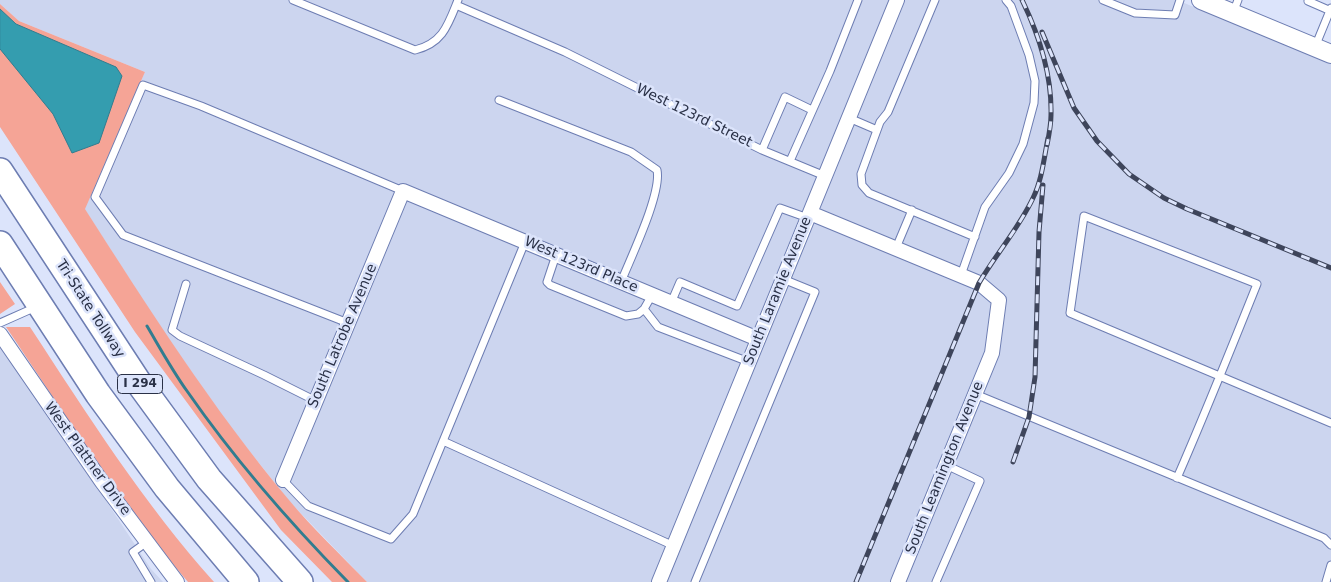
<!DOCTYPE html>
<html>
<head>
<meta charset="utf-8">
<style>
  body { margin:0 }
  canvas { display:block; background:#dce4fb }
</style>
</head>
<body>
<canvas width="1331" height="582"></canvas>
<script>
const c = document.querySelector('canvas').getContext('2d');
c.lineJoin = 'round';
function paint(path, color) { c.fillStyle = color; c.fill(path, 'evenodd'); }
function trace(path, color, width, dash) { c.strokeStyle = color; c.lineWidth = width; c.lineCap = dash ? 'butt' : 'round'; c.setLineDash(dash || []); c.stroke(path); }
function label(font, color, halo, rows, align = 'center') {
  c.font = font + ' "DejaVu Sans",sans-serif'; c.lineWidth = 5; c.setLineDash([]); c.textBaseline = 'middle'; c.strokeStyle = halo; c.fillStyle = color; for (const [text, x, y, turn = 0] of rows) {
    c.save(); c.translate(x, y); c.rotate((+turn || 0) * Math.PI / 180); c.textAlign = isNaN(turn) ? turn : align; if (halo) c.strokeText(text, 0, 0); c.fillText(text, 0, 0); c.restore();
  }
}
paint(new Path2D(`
  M 0,0 L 1177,0 L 1331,64 L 1331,582 L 367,582 L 290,502 L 228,424 L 161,328 L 84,208 L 145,72 L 19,21 L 0,4 Z
  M 0,340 L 151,569 L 163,582 L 0,582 Z`), '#ccd5ef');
paint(new Path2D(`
  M 0,4 L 19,21 L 145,72 L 85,209 C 149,309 212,408 289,500 C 313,529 341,555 367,582 L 332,582 L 281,530 L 135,332 L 0,127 Z
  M 0,282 L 15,304 L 0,314 Z
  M 6,327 L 30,327 C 87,414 144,504 214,582 L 188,582 C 120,503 65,414 6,327 Z`), '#f5a496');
const water = new Path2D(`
  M 0,9 L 16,24 L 116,67 L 122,76 L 99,143 L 72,153 L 53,114 L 0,49 Z`);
paint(water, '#349daf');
trace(water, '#317d90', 1);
trace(new Path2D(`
  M 147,326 C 160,348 172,370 187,391 C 235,460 289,522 348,582`), '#317d90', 3);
const service = new Path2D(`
  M 293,0 L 415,50 C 443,43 448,25 458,0
  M 935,0 L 888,112 L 880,122 L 861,174 L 862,185 L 869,193 L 975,237
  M 1103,0 L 1135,13 L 1175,15 L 1180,0
  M 1308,1 L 1331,11
  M 456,5 L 565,52 L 762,150 L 825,176
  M 1233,13 L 1238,0
  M 1315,47 L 1331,8
  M 499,100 L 631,152 L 657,170 C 662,193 631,257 621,282
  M 849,118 L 877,130
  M 762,150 L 785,97 L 812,110
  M 790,161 L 830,71 L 858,0
  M 896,248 L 912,210
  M 556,255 L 547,282 L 550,285 L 626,316 L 638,314 L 644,309
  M 961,275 L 985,207 L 1009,173 L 1023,144 L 1034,103 L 1035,81 L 1029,55 L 1011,6 L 1006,0
  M 186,284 L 172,330 L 180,336 L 264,375 L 316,401
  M 652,295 L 644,309 L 658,327 L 749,362
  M 671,303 L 680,282 L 737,306 L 780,208 L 808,218
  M 0,323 L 36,307
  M 348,323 L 123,235 L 95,197 L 143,85 L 201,106 L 403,191
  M 975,394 L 1324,538 L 1331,545
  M 443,441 L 674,546
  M 1177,478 C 1205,414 1231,349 1257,284 L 1084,216 L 1070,313 L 1331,423
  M 283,480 L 308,506 L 391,539 L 413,514 L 525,242
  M 147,542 L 133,552 L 151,582
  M 695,582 L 815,292 L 783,279
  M 936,582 L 980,481 L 946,465
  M 1326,582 L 1331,565`);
const minor = new Path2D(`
  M 810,213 L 979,283 L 999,300 L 992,353 L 898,582
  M 0,334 L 102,482 L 177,582
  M 283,480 L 403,191 L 758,339
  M 659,582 L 897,0`);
const tertiary = new Path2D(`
  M 1201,0 L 1331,54`);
const motorway = new Path2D(`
  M 0,171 L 141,386 L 209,479 L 300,582
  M 0,244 L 98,394 L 167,488 L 246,582`);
trace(service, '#6d7db2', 9);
trace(minor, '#6d7db2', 16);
trace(tertiary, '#6d7db2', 20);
trace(motorway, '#6d7db2', 28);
trace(service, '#fff', 7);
trace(minor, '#fff', 14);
trace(tertiary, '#fff', 18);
trace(motorway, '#fff', 25);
const rail = new Path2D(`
  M 1022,0 C 1039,35 1052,75 1051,115 C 1051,125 1049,135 1047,145
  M 1042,32 L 1074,108 L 1097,141 L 1129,174 L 1164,198 L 1187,209 L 1331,268
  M 1013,462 L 1029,417 L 1035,377 L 1039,232 L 1043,185
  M 856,582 L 979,283 C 996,254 1019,228 1033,198 C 1042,180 1044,158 1048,138`);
trace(rail, '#3e455b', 5);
trace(rail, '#dce4fb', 3, [9]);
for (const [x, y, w] of [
  [140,384,45]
]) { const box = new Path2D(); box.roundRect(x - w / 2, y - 9.5, w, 19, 4); c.fillStyle = '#dce4fb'; c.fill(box); trace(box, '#2a3147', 1); }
label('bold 12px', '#2a3147', null, [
  ["I 294",140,384]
]);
label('14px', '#2a3147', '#dce4fb', [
  ["West 123rd Street",694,116,26],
  ["West 123rd Place",581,265,23],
  ["South Laramie Avenue",778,291,-68],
  ["Tri-State Tollway",90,309,57],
  ["South Latrobe Avenue",343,336,-67],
  ["West Plattner Drive",87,459,54],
  ["South Leamington Avenue",945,468,-68]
]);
</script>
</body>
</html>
